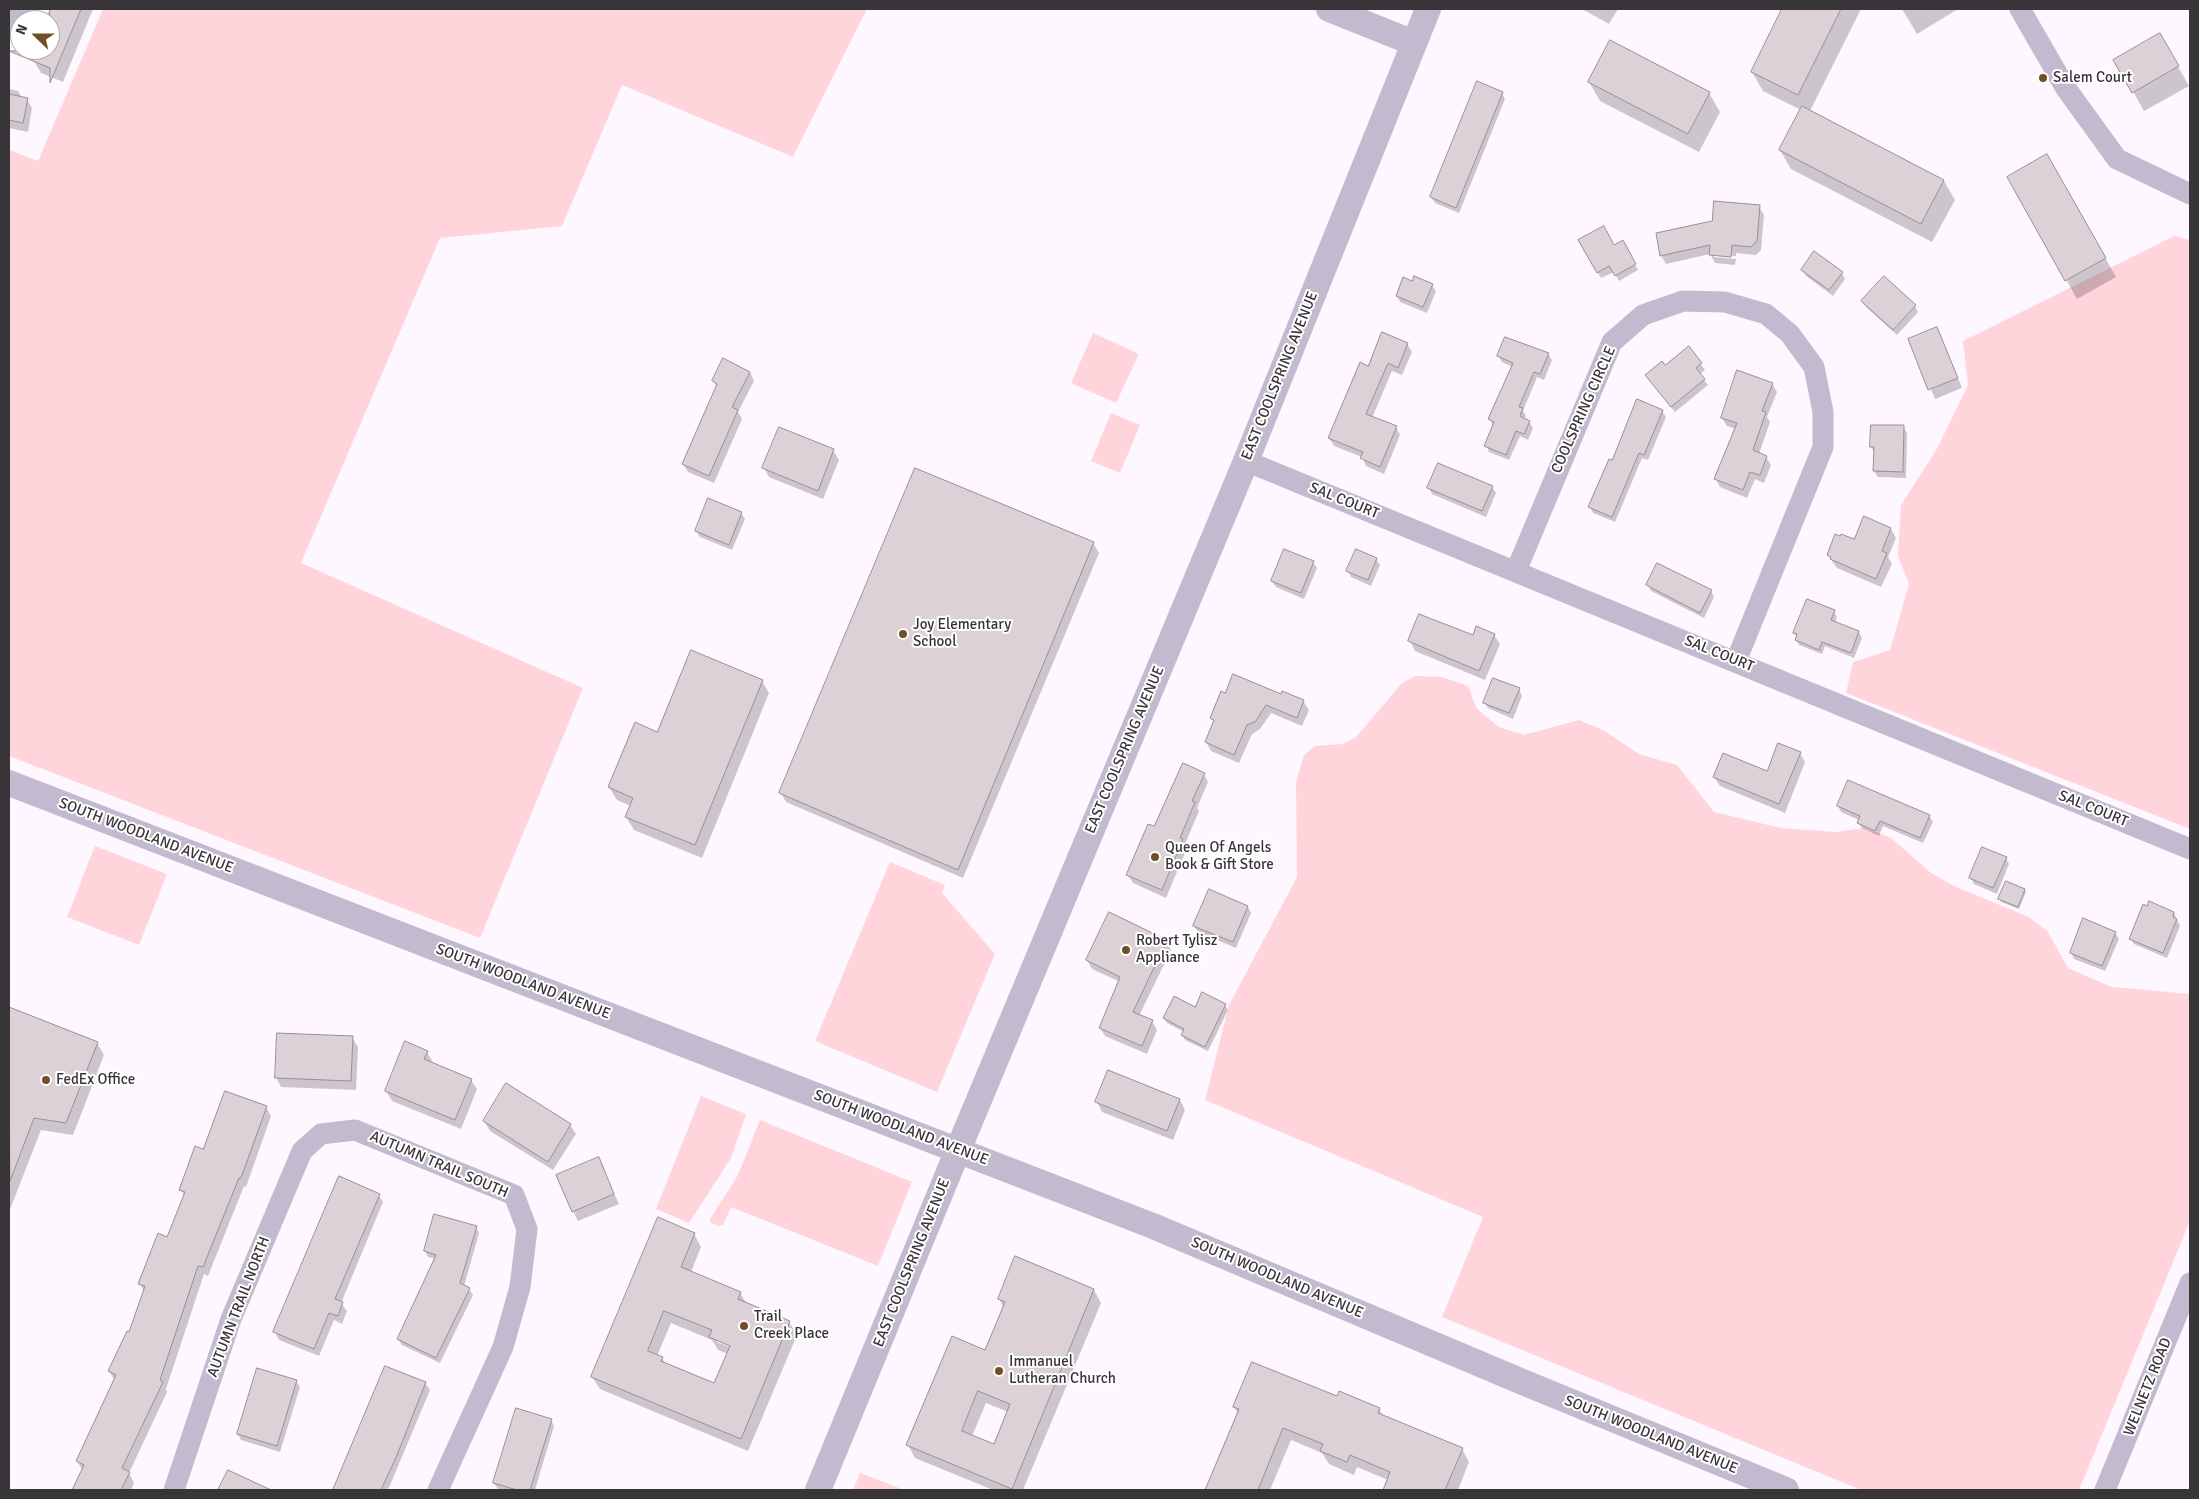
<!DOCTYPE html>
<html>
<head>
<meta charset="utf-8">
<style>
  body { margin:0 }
  #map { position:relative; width:2199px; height:1499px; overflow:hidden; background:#fff7ff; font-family:Signika,sans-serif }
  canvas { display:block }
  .frame { position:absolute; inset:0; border:10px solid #383538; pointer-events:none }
  .north { position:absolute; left:10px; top:10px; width:50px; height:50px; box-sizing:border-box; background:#fff; border:1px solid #afaeaf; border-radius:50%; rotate:292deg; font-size:14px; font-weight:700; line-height:20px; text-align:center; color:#383538 }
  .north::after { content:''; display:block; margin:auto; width:18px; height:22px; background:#6e5024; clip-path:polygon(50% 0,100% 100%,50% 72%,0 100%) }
</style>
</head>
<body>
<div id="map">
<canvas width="2199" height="1499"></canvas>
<div class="frame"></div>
<div class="north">N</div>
</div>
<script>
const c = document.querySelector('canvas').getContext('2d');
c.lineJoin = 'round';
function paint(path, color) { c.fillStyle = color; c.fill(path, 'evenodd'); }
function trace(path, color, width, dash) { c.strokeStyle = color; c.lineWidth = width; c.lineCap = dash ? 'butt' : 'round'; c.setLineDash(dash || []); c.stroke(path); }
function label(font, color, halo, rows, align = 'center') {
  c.font = font + ' Signika,sans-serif'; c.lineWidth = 4; c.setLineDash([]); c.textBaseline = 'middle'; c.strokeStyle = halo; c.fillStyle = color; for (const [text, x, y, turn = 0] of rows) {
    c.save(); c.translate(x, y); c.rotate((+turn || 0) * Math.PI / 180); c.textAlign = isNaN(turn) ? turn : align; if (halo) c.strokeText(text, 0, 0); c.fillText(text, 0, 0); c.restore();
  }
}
paint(new Path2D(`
  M 103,9 L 867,9 L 793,157 L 622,85 L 562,226 L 440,238 L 301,563 L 583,688 L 480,938 L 9,756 L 9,150 L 38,161 Z
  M 2174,236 L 2190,240 L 2190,829 L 1846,693 L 1853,662 L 1890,650 L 1909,584 L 1898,556 L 1901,505 L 1938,447 L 1968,385 L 1963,341 Z
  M 1093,333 L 1139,354 L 1116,403 L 1071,383 Z
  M 1111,413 L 1140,425 L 1120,473 L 1091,461 Z
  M 1415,676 L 1442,677 L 1468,686 L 1477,709 L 1499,727 L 1524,735 L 1579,720 L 1603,730 L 1639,754 L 1677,765 L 1714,812 L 1781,828 L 1836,832 L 1863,828 L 1890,837 L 1931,873 L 1956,887 L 2029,917 L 2048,932 L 2068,968 L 2112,987 L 2190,994 L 2190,1221 L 2079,1490 L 1861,1490 L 1442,1317 L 1483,1217 L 1205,1100 L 1229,1005 L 1297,877 L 1296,782 L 1304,755 L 1315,746 L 1343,744 L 1356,737 L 1402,683 Z
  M 95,846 L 167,874 L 139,945 L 67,917 Z
  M 890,862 L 945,885 L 942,893 L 995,954 L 937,1092 L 815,1041 Z
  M 701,1096 L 746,1114 L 731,1158 L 689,1223 L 656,1209 Z
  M 760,1120 L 912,1182 L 878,1266 L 731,1207 L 723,1225 L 718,1226 L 710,1222 L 710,1219 L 738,1175 Z
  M 860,1473 L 902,1489 L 853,1490 Z`), '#ffd5db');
paint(new Path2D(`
  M 50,9 L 93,9 L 63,82 L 41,73 L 34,61 L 32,51 L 50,50 L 50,20 L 45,20 Z
  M 1582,9 L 1618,9 L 1609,24 Z
  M 1784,9 L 1861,9 L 1810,111 L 1944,181 L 1955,200 L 1932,242 L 1791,169 L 1780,150 L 1801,110 L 1763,91 L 1752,72 Z
  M 1902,9 L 1958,9 L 1917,34 Z
  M 2160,35 L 2189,86 L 2144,111 L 2115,60 Z
  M 1589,82 L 1709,93 L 1720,112 L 1699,152 L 1600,101 Z
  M 9,89 L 18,91 L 22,98 L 27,99 L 32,108 L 28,132 L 9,128 Z
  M 1502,93 L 1505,99 L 1459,213 L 1435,203 L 1431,197 Z
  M 2047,156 L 2116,277 L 2077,299 L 2009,178 Z
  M 1759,207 L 1764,215 L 1761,250 L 1756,255 L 1736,253 L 1736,256 L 1714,254 L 1714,257 L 1736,259 L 1735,265 L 1715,263 L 1710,254 L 1666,264 L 1661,255 L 1713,222 Z
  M 1580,241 L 1614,247 L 1622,242 L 1638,270 L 1619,281 L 1614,272 L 1601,278 Z
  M 1803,270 L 1842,273 L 1845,279 L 1833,296 L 1806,276 Z
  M 1412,283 L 1432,285 L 1436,291 L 1427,313 L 1400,302 L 1397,296 Z
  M 1863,301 L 1915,306 L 1918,312 L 1897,335 L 1866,307 Z
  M 1937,329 L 1962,388 L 1935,399 L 1910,340 Z
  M 1407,344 L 1412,352 L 1402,375 L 1392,371 L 1372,418 L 1396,427 L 1400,435 L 1384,474 L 1366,466 L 1362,457 L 1334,446 L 1329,438 L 1369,367 Z
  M 1688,348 L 1705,370 L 1700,374 L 1708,385 L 1675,412 L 1650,381 Z
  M 1548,354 L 1552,360 L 1544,380 L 1537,377 L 1523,411 L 1526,416 L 1524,419 L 1529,422 L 1533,428 L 1528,440 L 1520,436 L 1509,460 L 1489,452 L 1486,445 L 1493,425 L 1490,419 L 1513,367 L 1502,362 L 1498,356 Z
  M 750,372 L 754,381 L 738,412 L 742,419 L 714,483 L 688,472 L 683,464 L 717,387 L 713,381 Z
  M 1772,384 L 1777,392 L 1767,417 L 1770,422 L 1759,454 L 1766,457 L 1771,465 L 1764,483 L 1755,479 L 1747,498 L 1720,487 L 1716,479 L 1736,429 L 1727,426 L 1722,418 Z
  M 1662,411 L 1666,417 L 1648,460 L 1642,458 L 1615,522 L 1593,513 L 1590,507 L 1612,462 Z
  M 1903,427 L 1907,433 L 1906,478 L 1878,477 L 1874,471 L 1875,453 L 1871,447 Z
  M 833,450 L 839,460 L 823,499 L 769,477 L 764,468 Z
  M 1492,487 L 1496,493 L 1486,517 L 1432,494 L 1429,488 Z
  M 741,513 L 745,519 L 732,550 L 700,537 L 696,531 Z
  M 1891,529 L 1896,538 L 1888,557 L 1892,564 L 1881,587 L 1837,568 L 1828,555 L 1855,541 Z
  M 1093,543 L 1099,553 L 963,878 L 786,802 L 781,793 Z
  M 1376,559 L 1380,565 L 1371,586 L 1351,577 L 1348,571 Z
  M 1313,562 L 1317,568 L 1304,599 L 1276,587 L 1272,581 Z
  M 1648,585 L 1711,591 L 1714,597 L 1704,618 L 1651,591 Z
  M 1834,611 L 1837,617 L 1835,623 L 1859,632 L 1862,638 L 1854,658 L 1825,646 L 1822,654 L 1799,645 L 1796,640 L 1797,637 L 1794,633 Z
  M 1444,624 L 1474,636 L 1494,635 L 1500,644 L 1485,680 L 1415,651 L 1410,641 Z
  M 762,681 L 769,693 L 702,858 L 634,830 L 626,817 L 631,806 L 617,800 L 609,787 L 658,733 Z
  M 1519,689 L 1522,696 L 1513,719 L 1488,708 L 1484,702 Z
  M 1226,695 L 1281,696 L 1303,701 L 1309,710 L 1302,726 L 1271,713 L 1260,729 L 1252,734 L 1239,763 L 1211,751 L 1206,742 L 1214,723 L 1211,718 Z
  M 1800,753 L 1805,762 L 1785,813 L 1720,786 L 1714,777 L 1768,772 Z
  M 1204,774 L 1208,782 L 1197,808 L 1199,811 L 1185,844 L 1187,848 L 1166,898 L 1133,883 L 1128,875 L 1154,828 Z
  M 1838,806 L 1929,816 L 1933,822 L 1923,843 L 1883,826 L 1879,836 L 1862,828 L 1858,822 L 1859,820 L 1841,812 Z
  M 2006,858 L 2009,864 L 1997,894 L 1974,884 L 1971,878 Z
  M 2025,890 L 2026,892 L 2019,909 L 2001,902 L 1999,899 Z
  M 1209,891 L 1248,907 L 1251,913 L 1236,948 L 1198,932 L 1194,926 Z
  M 2174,913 L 2180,926 L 2167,958 L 2134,944 L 2130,938 Z
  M 2115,933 L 2119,939 L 2105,971 L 2074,959 L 2071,952 Z
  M 1166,941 L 1171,950 L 1139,1016 L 1152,1021 L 1157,1030 L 1147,1054 L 1105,1036 L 1100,1028 L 1120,982 L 1092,969 L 1087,960 Z
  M 1225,1005 L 1228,1010 L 1208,1051 L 1185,1040 L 1182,1035 L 1184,1032 L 1167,1023 L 1164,1018 L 1195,1009 Z
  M 9,1009 L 97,1043 L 104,1055 L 73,1135 L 41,1130 L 9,1212 Z
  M 352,1037 L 358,1047 L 356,1090 L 281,1087 L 276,1077 Z
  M 427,1052 L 432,1061 L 432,1064 L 471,1080 L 477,1089 L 461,1129 L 392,1101 L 386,1091 Z
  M 1109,1072 L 1180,1100 L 1185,1110 L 1173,1140 L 1102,1112 L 1097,1102 Z
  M 266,1107 L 271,1116 L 246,1187 L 244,1186 L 208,1276 L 204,1274 L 166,1389 L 167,1392 L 129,1473 L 134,1483 L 131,1490 L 73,1490 L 83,1471 L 77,1461 L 115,1381 L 109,1371 L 130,1333 L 144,1291 L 139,1283 L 168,1238 L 185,1197 L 181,1190 L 204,1151 Z
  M 484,1121 L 570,1125 L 576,1134 L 553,1170 L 490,1131 Z
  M 598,1159 L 619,1204 L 578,1221 L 573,1211 Z
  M 379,1195 L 383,1202 L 341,1303 L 347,1311 L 342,1324 L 334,1320 L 319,1356 L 279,1340 L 275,1332 Z
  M 476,1227 L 479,1233 L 464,1286 L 469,1289 L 473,1295 L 440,1363 L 402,1345 L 398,1339 L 436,1259 L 428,1257 L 425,1251 Z
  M 694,1234 L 701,1247 L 691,1272 L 740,1293 L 747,1304 L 789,1322 L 797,1335 L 748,1451 L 600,1389 L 592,1377 ZM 671,1323 L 712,1340 L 718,1350 L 728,1354 L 715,1385 L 666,1365 L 662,1358 L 657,1356 ZM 717,1339 L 736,1347 L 735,1349 L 717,1342 Z
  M 1094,1290 L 1101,1303 L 1023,1490 L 993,1490 L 915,1458 L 908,1445 L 986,1352 L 1004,1308 L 999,1299 ZM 986,1403 L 1008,1412 L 994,1445 L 972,1436 Z
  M 386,1367 L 425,1383 L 430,1390 L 388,1490 L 335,1490 Z
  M 296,1381 L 300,1387 L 280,1452 L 241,1440 L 238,1434 Z
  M 1337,1398 L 1379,1409 L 1384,1417 L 1462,1449 L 1469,1462 L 1458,1490 L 1384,1490 L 1388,1480 L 1357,1467 L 1354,1475 L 1329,1464 L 1322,1453 L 1291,1440 L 1270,1490 L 1207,1490 L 1238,1414 L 1234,1407 Z
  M 551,1420 L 554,1426 L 535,1490 L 498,1489 L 494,1483 Z`), '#0003');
const building = new Path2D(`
  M 50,9 L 81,9 L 50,83 L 50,68 L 9,51 L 50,50 Z
  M 1782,9 L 1841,9 L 1798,95 L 1751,72 Z
  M 2160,33 L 2179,66 L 2132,93 L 2113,60 Z
  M 1610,40 L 1710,92 L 1688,134 L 1588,82 Z
  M 1477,81 L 1503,92 L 1456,208 L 1430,197 Z
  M 9,94 L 28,98 L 23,123 L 9,120 Z
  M 1802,106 L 1944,180 L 1921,224 L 1779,150 Z
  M 2047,154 L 2106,258 L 2065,281 L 2007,177 Z
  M 1714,201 L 1760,205 L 1757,241 L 1751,247 L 1732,245 L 1731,257 L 1709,255 L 1710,245 L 1660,256 L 1656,233 L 1712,221 Z
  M 1604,226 L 1614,245 L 1623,240 L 1636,264 L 1615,276 L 1609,266 L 1597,273 L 1578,240 Z
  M 1814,251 L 1843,272 L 1829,290 L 1801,270 Z
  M 1414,276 L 1433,284 L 1423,307 L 1396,296 L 1403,277 L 1412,281 Z
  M 1884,276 L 1916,305 L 1893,330 L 1861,301 Z
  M 1937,327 L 1958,378 L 1928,390 L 1908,339 Z
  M 1382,332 L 1408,343 L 1398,368 L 1388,363 L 1366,414 L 1397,426 L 1380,467 L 1360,458 L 1363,452 L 1328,438 L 1360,362 L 1368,366 Z
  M 1505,337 L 1549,353 L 1540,374 L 1534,372 L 1519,407 L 1523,408 L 1520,416 L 1530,421 L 1524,434 L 1516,431 L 1506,455 L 1484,446 L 1494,422 L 1488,419 L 1513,363 L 1497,356 Z
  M 1689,346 L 1702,363 L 1696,368 L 1705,379 L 1671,407 L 1645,375 L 1662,361 L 1665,365 Z
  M 723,358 L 750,372 L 732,407 L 738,410 L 709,476 L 682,464 L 717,384 L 712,381 Z
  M 1737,370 L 1773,383 L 1762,411 L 1766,412 L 1753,450 L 1767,456 L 1760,475 L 1750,472 L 1743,490 L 1714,479 L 1737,423 L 1721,418 Z
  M 1637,399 L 1663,410 L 1644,455 L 1639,453 L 1612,517 L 1588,507 L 1609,459 L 1612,460 Z
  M 1871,425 L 1904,425 L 1903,472 L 1873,471 L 1874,447 L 1870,447 Z
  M 779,427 L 834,449 L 818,491 L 762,468 Z
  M 1438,463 L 1493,486 L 1482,511 L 1427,488 Z
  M 915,468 L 1094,542 L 958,870 L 779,793 Z
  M 708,498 L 742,512 L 729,545 L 695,531 Z
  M 1864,516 L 1891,528 L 1882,551 L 1887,553 L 1876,579 L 1830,559 L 1831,557 L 1827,555 L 1835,534 L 1840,536 L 1841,534 L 1854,539 Z
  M 1284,549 L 1314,561 L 1301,593 L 1271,581 Z
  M 1356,549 L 1377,558 L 1368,580 L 1346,571 Z
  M 1657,563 L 1712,590 L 1700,613 L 1646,585 Z
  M 1807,599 L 1835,610 L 1831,620 L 1859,631 L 1851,653 L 1822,642 L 1819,650 L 1795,640 L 1797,634 L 1793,633 Z
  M 1419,614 L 1473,635 L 1476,626 L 1495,634 L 1479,671 L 1408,641 Z
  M 691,650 L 763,680 L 695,845 L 625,817 L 633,798 L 608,787 L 635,722 L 657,732 Z
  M 1233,674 L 1281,694 L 1282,691 L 1304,700 L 1297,718 L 1266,705 L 1256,721 L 1247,725 L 1234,755 L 1205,742 L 1214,720 L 1210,718 L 1221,691 L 1225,693 Z
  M 1493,678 L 1520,688 L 1509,713 L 1483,703 Z
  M 1778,743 L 1801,752 L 1779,804 L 1713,777 L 1723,753 L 1767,771 Z
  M 1183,763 L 1205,773 L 1192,801 L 1195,802 L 1180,838 L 1183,839 L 1162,890 L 1126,875 L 1148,824 L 1154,826 Z
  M 1848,780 L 1930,815 L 1920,838 L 1880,821 L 1875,831 L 1857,823 L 1860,816 L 1837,806 Z
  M 1982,847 L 2007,857 L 1993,888 L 1969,878 Z
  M 2006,881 L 2025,889 L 2018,907 L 1998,899 Z
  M 1209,889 L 1248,906 L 1233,942 L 1193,926 Z
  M 2149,901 L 2174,912 L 2173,917 L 2177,919 L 2163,953 L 2129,939 L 2143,904 L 2147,906 Z
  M 1109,912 L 1167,940 L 1133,1012 L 1153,1020 L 1142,1046 L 1099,1028 L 1120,977 L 1086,960 Z
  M 2083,918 L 2116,932 L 2102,966 L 2070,953 Z
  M 1202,992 L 1226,1004 L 1205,1047 L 1181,1035 L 1184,1029 L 1163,1018 L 1174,996 L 1195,1007 Z
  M 9,1007 L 98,1042 L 66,1123 L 34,1118 L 10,1181 Z
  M 277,1033 L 353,1036 L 351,1081 L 275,1078 Z
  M 405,1041 L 428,1051 L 424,1059 L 472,1079 L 455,1120 L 385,1091 Z
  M 1108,1070 L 1180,1099 L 1167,1131 L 1095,1102 Z
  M 506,1083 L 571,1124 L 548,1162 L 483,1121 Z
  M 225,1091 L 267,1106 L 241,1178 L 239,1178 L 203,1267 L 198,1266 L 160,1380 L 163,1382 L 122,1468 L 130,1472 L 121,1490 L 72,1490 L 84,1465 L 76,1461 L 116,1375 L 108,1371 L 127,1331 L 129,1332 L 145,1286 L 138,1284 L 158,1233 L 167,1237 L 185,1192 L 179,1190 L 195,1146 L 203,1149 Z
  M 599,1157 L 614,1194 L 572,1212 L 556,1175 Z
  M 339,1176 L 380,1194 L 335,1299 L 343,1302 L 338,1316 L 329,1313 L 314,1349 L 273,1332 Z
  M 434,1214 L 477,1226 L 460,1283 L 470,1288 L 436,1358 L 397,1339 L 436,1255 L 424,1251 Z
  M 658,1217 L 695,1233 L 681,1267 L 741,1292 L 738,1299 L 790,1321 L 741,1439 L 591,1377 ZM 664,1311 L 712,1330 L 709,1337 L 730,1346 L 714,1383 L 661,1361 L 663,1357 L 648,1351 Z
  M 1015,1256 L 1094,1289 L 1012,1489 L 906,1445 L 952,1336 L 985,1350 L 1005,1302 L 998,1299 ZM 978,1391 L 1010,1404 L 994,1444 L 962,1431 Z
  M 1252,1362 L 1337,1396 L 1339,1391 L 1380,1408 L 1378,1413 L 1463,1448 L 1445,1490 L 1383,1490 L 1390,1472 L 1350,1455 L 1347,1462 L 1320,1451 L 1323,1444 L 1283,1428 L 1258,1490 L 1205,1490 L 1239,1409 L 1233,1407 Z
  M 385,1366 L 426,1382 L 397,1455 L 381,1490 L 333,1490 Z
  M 257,1368 L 297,1380 L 277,1446 L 237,1434 Z
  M 516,1408 L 552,1419 L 530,1490 L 517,1490 L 493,1483 Z
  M 228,1470 L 271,1490 L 218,1490 Z`);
paint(building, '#dbd1d6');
trace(building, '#998f93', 1);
trace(new Path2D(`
  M 2020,9 L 2065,87 L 2117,159 L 2190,194
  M 9,25 L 21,9
  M 1246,461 L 2190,849
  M 1516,571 L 1612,342 L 1643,315 L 1683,301 L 1725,302 L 1766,314 L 1790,334 L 1814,367 L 1823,412 L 1823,447 L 1736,661
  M 174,1490 L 231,1319 L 302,1151 L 321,1134 L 355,1130 L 514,1195 L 527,1229 L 520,1287 L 503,1347 L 438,1490
  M 2105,1490 L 2190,1283`), '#c3bacf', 21);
trace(new Path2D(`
  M 1329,9 L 1414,43
  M 9,783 L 1153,1226 L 1525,1383 L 1786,1490
  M 818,1490 L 958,1150 L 1246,461 L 1428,9`), '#c3bacf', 26);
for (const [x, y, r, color] of [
  [2043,78,5,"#6e5024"],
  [903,634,5,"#6e5024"],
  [1155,857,5,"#6e5024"],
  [1126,950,5,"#6e5024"],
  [46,1080,5,"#6e5024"],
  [744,1326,5,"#6e5024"],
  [999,1371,5,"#6e5024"]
]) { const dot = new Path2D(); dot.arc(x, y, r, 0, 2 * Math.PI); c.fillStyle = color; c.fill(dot); trace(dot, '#fff', 2); }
label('15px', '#383538', '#fff', [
  ["Salem Court",2053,78],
  ["Joy Elementary",913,625],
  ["School",913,642],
  ["Queen Of Angels",1165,848],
  ["Book & Gift Store",1165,865],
  ["Robert Tylisz",1136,941],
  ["Appliance",1136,958],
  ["FedEx Office",56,1080],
  ["Trail",754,1317],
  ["Creek Place",754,1334],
  ["Immanuel",1009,1362],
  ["Lutheran Church",1009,1379]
], 'left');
label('15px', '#383538', '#fff', [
  ["EAST COOLSPRING AVENUE",1280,376,-68],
  ["COOLSPRING CIRCLE",1584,410,-66],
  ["SAL COURT",1344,501,22],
  ["SAL COURT",1719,654,22],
  ["EAST COOLSPRING AVENUE",1125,750,-67],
  ["SAL COURT",2093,809,22],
  ["SOUTH WOODLAND AVENUE",146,836,21],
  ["SOUTH WOODLAND AVENUE",523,982,21],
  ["SOUTH WOODLAND AVENUE",901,1128,21],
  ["AUTUMN TRAIL SOUTH",439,1165,23],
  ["EAST COOLSPRING AVENUE",912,1263,-68],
  ["SOUTH WOODLAND AVENUE",1277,1278,23],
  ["AUTUMN TRAIL NORTH",239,1307,-69],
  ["WELNETZ ROAD",2148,1387,-68],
  ["SOUTH WOODLAND AVENUE",1651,1435,22]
]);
</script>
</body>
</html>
